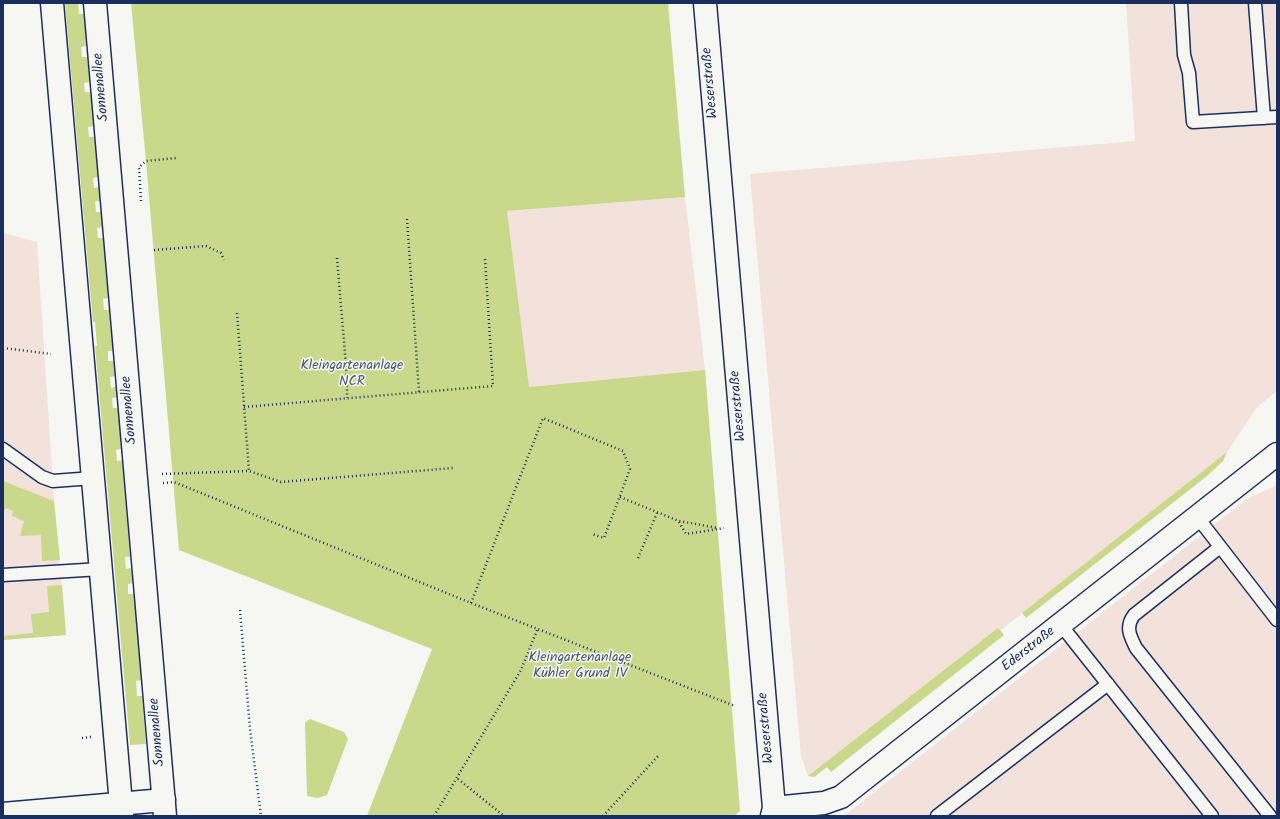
<!DOCTYPE html>
<html>
<head>
<meta charset="utf-8">
<style>
  body { margin:0 }
  #map { position:relative; width:1280px; height:819px; overflow:hidden; background:#f6f6f2; font-family:Kalam,sans-serif }
  canvas { display:block }
  .frame { position:absolute; inset:0; border:4px solid #1b2f5e; pointer-events:none }
</style>
</head>
<body>
<div id="map">
<canvas width="1280" height="819"></canvas>
<div class="frame"></div>
</div>
<script>
const c = document.querySelector('canvas').getContext('2d');
c.lineJoin = 'round';
function paint(path, color) { c.fillStyle = color; c.fill(path, 'evenodd'); }
function trace(path, color, width, dash) { c.strokeStyle = color; c.lineWidth = width; c.lineCap = dash ? 'butt' : 'round'; c.setLineDash(dash || []); c.stroke(path); }
function label(font, color, halo, rows, align = 'center') {
  c.font = font + ' Kalam,sans-serif'; c.lineWidth = 3; c.setLineDash([]); c.textBaseline = 'middle'; c.strokeStyle = halo; c.fillStyle = color; for (const [text, x, y, turn = 0] of rows) {
    c.save(); c.translate(x, y); c.rotate((+turn || 0) * Math.PI / 180); c.textAlign = isNaN(turn) ? turn : align; if (halo) c.strokeText(text, 0, 0); c.fillText(text, 0, 0); c.restore();
  }
}
paint(new Path2D(`
  M 1126,3 L 1277,3 L 1277,391 L 1257,407 L 1227,452 L 814,777 L 808,776 L 801,756 L 750,174 L 1135,141 Z
  M 685,197 L 705,370 L 529,387 L 507,211 Z
  M 3,233 L 37,242 L 54,501 L 66,635 L 3,640 Z
  M 1277,485 L 1277,816 L 844,816 L 1247,499 Z`), '#f3e1db');
paint(new Path2D(`
  M 65,3 L 78,3 L 79,14 L 84,14 L 86,46 L 81,47 L 82,57 L 87,57 L 90,82 L 84,83 L 85,92 L 90,92 L 94,126 L 88,127 L 89,137 L 94,137 L 98,177 L 93,178 L 94,188 L 99,187 L 100,201 L 95,201 L 96,212 L 101,212 L 102,227 L 97,228 L 98,238 L 103,238 L 108,298 L 103,299 L 104,310 L 109,310 L 113,351 L 108,351 L 108,361 L 114,361 L 115,376 L 110,377 L 111,388 L 116,387 L 117,397 L 112,398 L 113,408 L 118,408 L 121,449 L 116,450 L 117,461 L 122,461 L 130,557 L 125,557 L 126,569 L 131,568 L 133,583 L 128,584 L 128,594 L 134,594 L 141,680 L 136,681 L 137,696 L 142,696 L 146,744 L 130,745 L 95,346 L 97,346 L 95,322 L 93,322 Z
  M 131,3 L 668,3 L 685,197 L 507,211 L 529,387 L 705,370 L 740,811 L 734,816 L 367,816 L 432,649 L 179,550 L 146,161 Z
  M 1227,452 L 1223,461 L 1207,476 L 1026,618 L 1022,613 Z
  M 3,481 L 54,501 L 60,560 L 42,561 L 41,535 L 20,536 L 24,521 L 12,516 L 13,511 L 6,508 L 3,512 Z
  M 62,585 L 66,635 L 3,640 L 3,636 L 33,633 L 31,614 L 49,612 L 47,586 Z
  M 998,628 L 1004,635 L 831,772 L 827,767 L 814,777 L 808,776 Z
  M 310,719 L 344,732 L 348,739 L 327,795 L 318,798 L 307,796 L 305,723 Z`), '#cad88c');
const lane = new Path2D(`
  M 1181,3 L 1184,55 L 1189,73 L 1193,122 L 1277,117
  M 1255,3 L 1264,118
  M 3,449 L 42,477 L 53,481 L 93,478
  M 1198,518 L 1277,620
  M 1220,547 L 1134,615 C 1125,627 1130,636 1136,648 L 1270,816
  M 3,575 L 101,569
  M 1061,625 L 1212,816
  M 937,816 L 1108,684`);
const street = new Path2D(`
  M 705,3 L 774,808 L 772,816
  M 774,808 L 824,803 L 841,797 L 1277,454
  M 3,814 L 164,800`);
const secondary = new Path2D(`
  M 52,3 L 122,816
  M 95,3 L 165,816`);
trace(lane, '#1b2f5e', 15);
trace(street, '#1b2f5e', 25);
trace(secondary, '#1b2f5e', 25);
trace(new Path2D(`
  M 141,201 L 139,167 L 146,161 L 176,158
  M 407,219 L 419,392
  M 154,250 L 206,246 L 221,253 L 224,260
  M 337,258 L 347,378 L 347,398
  M 237,313 L 249,471
  M 3,348 L 51,354
  M 244,407 L 493,386 L 485,259
  M 162,474 L 249,471 L 281,482 L 453,468
  M 163,483 L 174,482 L 471,603 L 735,706
  M 620,497 L 679,521 L 718,528
  M 679,522 L 686,534 L 724,528
  M 638,558 L 657,513
  M 471,603 L 543,418 L 623,451 L 630,469 L 604,538 L 592,534
  M 240,610 L 250,729 L 261,816
  M 82,738 L 91,737
  M 458,779 L 504,816
  M 434,816 L 521,670 L 538,628
  M 603,816 L 659,755`), '#1b2f5e', 2.5, [1, 3]);
trace(lane, '#f6f6f2', 12);
trace(street, '#f6f6f2', 22);
trace(secondary, '#f6f6f2', 22);
label('14px', '#1b2f5e', '#f6f6f2', [
  ["Weserstraße",711,83,-95],
  ["Sonnenallee",102,87,-95],
  ["Weserstraße",739,406,-95],
  ["Sonnenallee",130,410,-95],
  ["Ederstraße",1029,650,-38],
  ["Weserstraße",767,728,-95],
  ["Sonnenallee",158,732,-95]
]);
label('14px', '#47596a', '#f6f6f2', [
  ["Kleingartenanlage",352,367],
  ["NCR",352,383],
  ["Kleingartenanlage",580,659],
  ["Kühler Grund IV",580,675]
]);
</script>
</body>
</html>
